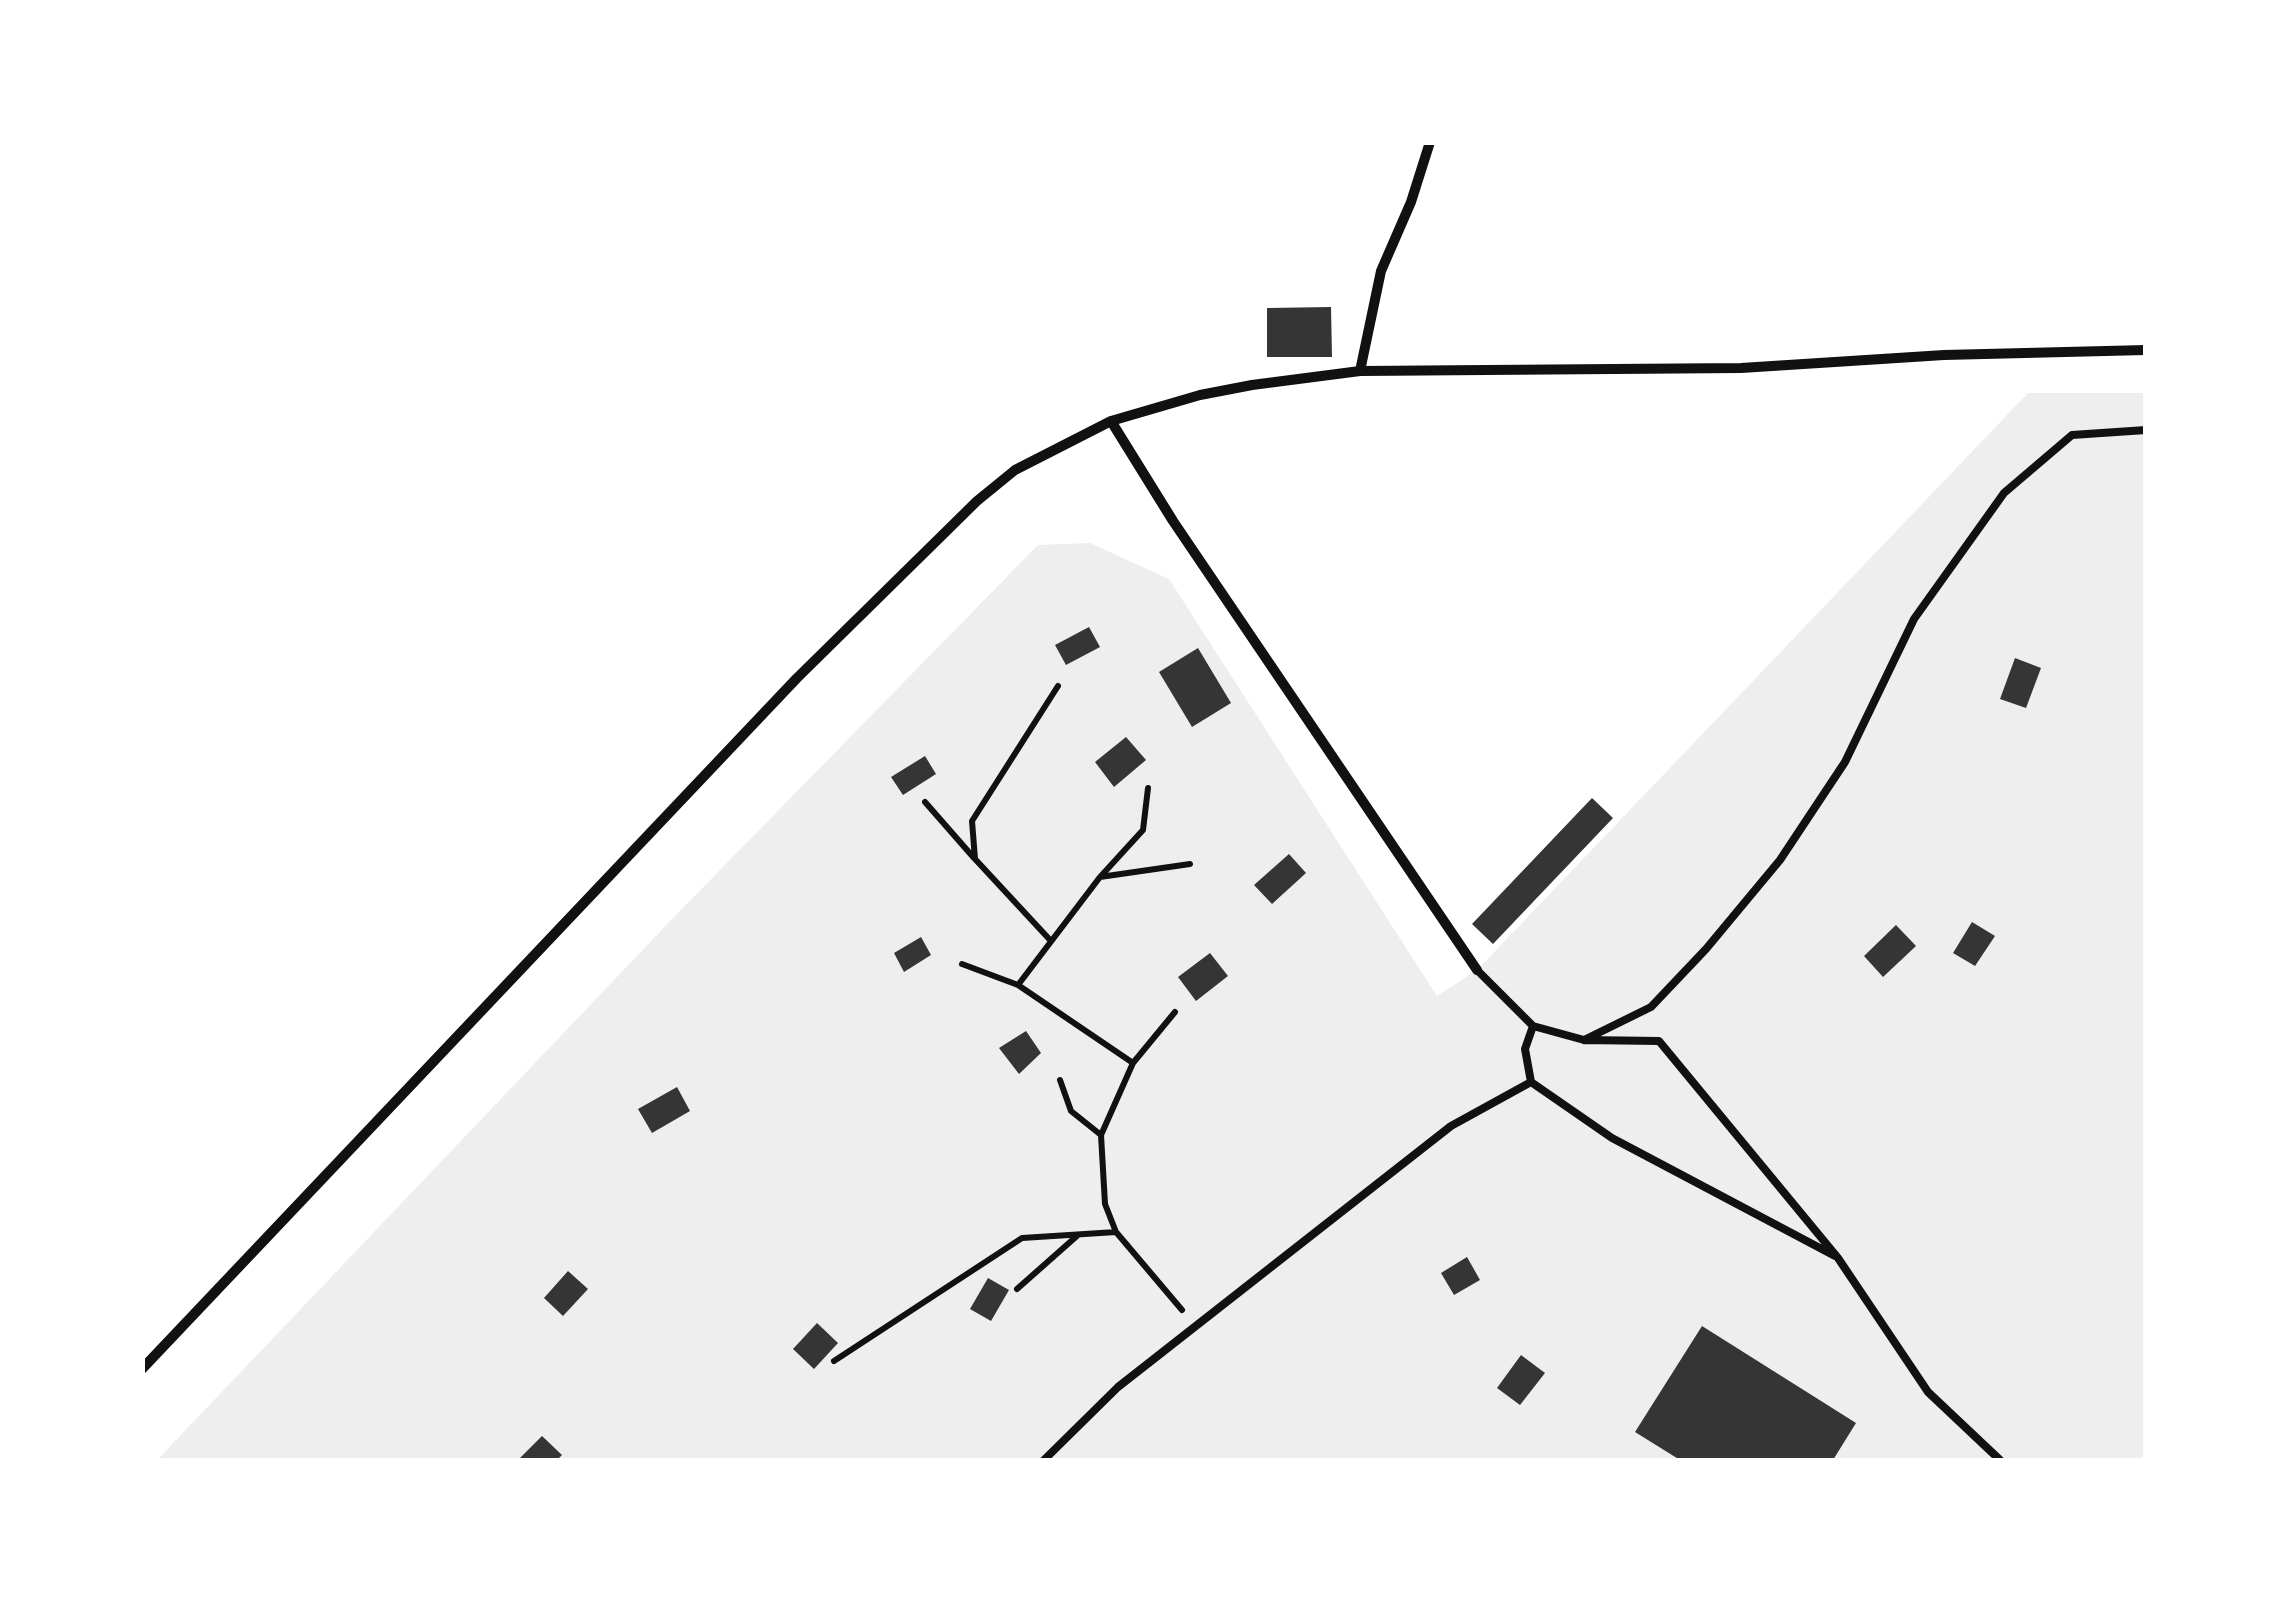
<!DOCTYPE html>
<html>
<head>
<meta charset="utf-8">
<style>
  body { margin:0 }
  #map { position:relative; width:2288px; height:1603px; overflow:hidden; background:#fff; font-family:"Fira Sans Condensed",sans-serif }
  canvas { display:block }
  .frame { position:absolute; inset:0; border:145px solid #fff; pointer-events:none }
</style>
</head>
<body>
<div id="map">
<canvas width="2288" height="1603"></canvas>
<div class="frame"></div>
</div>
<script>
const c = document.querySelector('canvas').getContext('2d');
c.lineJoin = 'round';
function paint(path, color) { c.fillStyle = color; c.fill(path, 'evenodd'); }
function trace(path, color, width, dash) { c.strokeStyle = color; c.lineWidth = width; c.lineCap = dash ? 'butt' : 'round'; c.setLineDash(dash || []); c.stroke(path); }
paint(new Path2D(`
  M 2028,393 L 2145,393 L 2145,1460 L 157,1460 L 674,917 L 1038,545 L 1090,543 L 1169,579 L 1437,996 L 1477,970 Z`), '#eee');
paint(new Path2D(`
  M 1331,307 L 1332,357 L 1267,357 L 1267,308 Z
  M 1089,627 L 1100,647 L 1066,665 L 1055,645 Z
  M 1198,648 L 1231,703 L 1192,727 L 1159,672 Z
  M 2015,658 L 2041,668 L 2026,708 L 2000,699 Z
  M 1126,737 L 1146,760 L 1114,787 L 1095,762 Z
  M 925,756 L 936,774 L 903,795 L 891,777 Z
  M 1592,798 L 1613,818 L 1493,944 L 1472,924 Z
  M 1289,854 L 1306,873 L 1272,904 L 1254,885 Z
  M 1972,922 L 1995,936 L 1975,966 L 1953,953 Z
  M 1896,925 L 1916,946 L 1883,977 L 1864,956 Z
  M 921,937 L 931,955 L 904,972 L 894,953 Z
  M 1210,953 L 1228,976 L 1196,1001 L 1178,977 Z
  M 1026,1031 L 1041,1053 L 1019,1074 L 999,1048 Z
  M 677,1087 L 690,1111 L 652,1133 L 638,1109 Z
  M 1467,1257 L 1480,1280 L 1454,1295 L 1441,1273 Z
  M 568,1271 L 588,1289 L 563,1316 L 544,1298 Z
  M 988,1278 L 1009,1290 L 991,1321 L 970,1309 Z
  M 817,1323 L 838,1343 L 814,1369 L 793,1349 Z
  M 1702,1326 L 1856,1423 L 1833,1460 L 1680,1460 L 1635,1432 Z
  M 1521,1355 L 1545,1373 L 1520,1405 L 1497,1388 Z
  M 542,1436 L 562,1455 L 557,1460 L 518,1460 Z`), '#353535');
trace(new Path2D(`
  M 925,802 L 974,858
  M 1101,876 L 1143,830 L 1148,788
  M 1051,941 L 975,859 L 972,821 L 1058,686
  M 962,964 L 1018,985 L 1133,1063
  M 1018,985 L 1100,877 L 1190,864
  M 1175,1012 L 1133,1063 L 1101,1135 L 1105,1204 L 1116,1232 L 1182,1310
  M 1060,1080 L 1071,1111 L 1101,1135
  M 1017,1289 L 1078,1235
  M 834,1361 L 1022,1238 L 1116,1232`), '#111', 6);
trace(new Path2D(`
  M 1477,970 L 1533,1026 L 1584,1040 L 1659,1041 L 1838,1258 L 1928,1392 L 2000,1460
  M 1584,1040 L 1651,1007 L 1706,949 L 1780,860 L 1845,762 L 1914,619 L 2004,493 L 2072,435 L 2146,430
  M 1531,1082 L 1612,1138 L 1835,1256
  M 1044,1460 L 1118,1387 L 1451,1126 L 1531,1082 L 1525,1049 L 1533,1026`), '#111', 8);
trace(new Path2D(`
  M 1360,371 L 1381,271 L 1411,202 L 1430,142
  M 1111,421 L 1200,395 L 1252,385 L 1360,371 L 1741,368 L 1944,355 L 2146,350
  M 142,1369 L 797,678 L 977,501 L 1015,470 L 1111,421 L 1173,521 L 1477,970`), '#111', 10);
</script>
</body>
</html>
